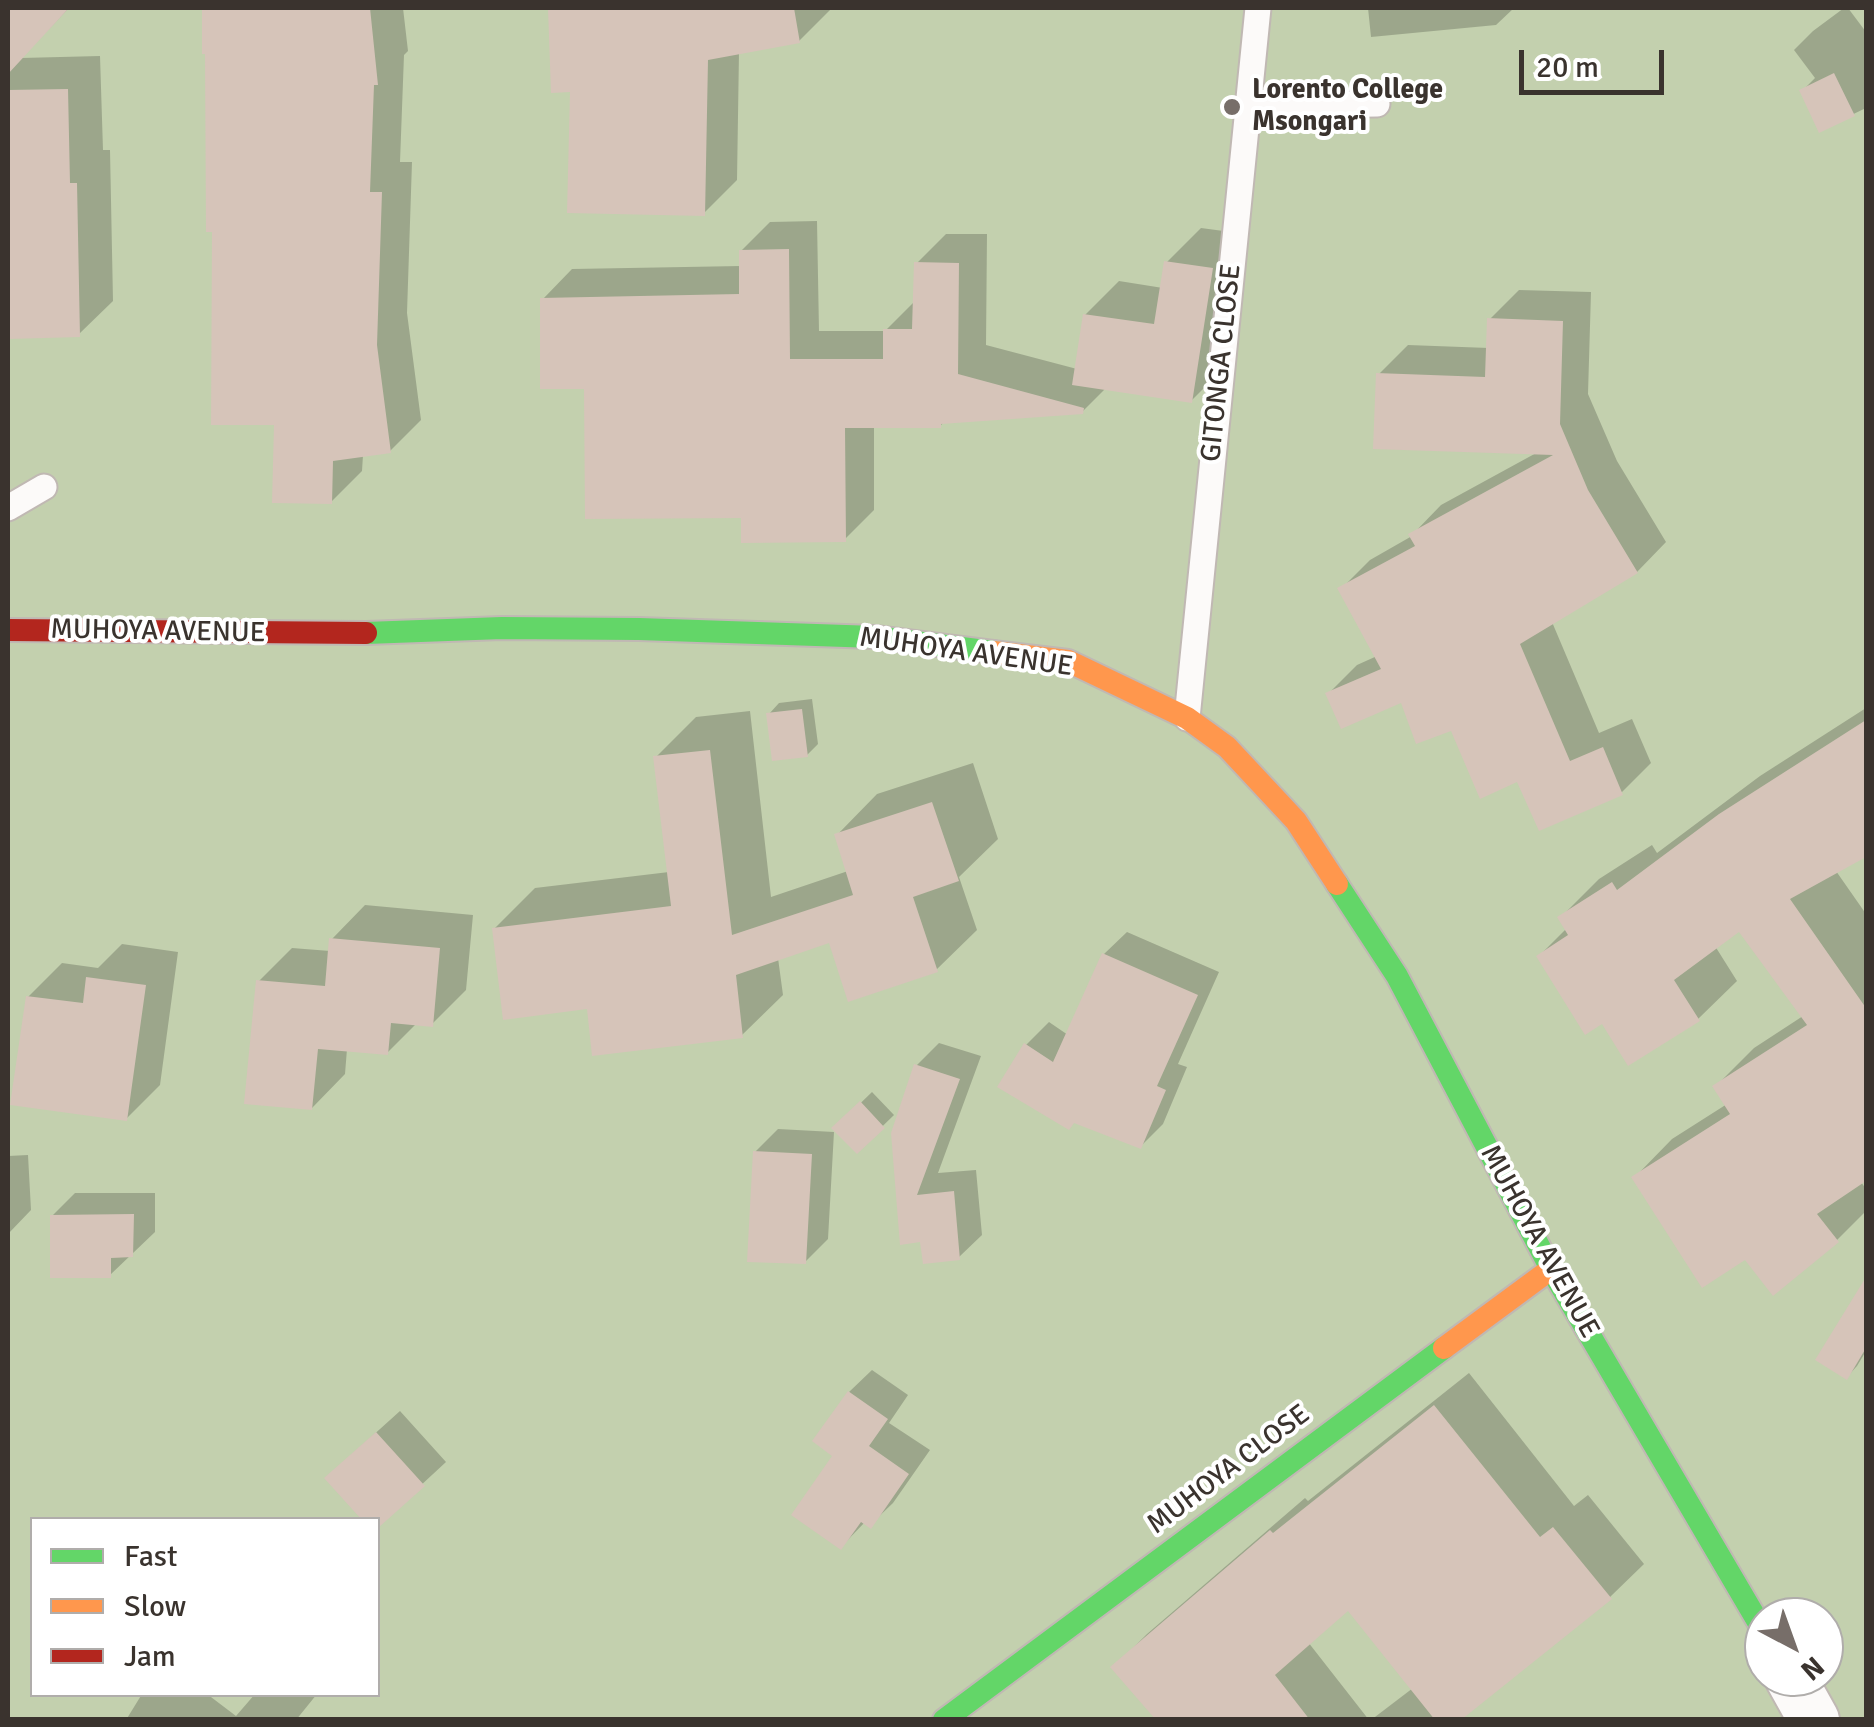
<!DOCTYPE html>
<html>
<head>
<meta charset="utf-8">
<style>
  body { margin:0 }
  #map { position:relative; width:1874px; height:1727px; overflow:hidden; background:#e8ddd7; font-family:Signika,sans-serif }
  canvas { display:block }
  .frame { position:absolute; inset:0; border:10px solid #3a332e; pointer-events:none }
  .legend { position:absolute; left:30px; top:1517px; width:350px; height:180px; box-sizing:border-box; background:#fff; border:2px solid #b0adab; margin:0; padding:12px 18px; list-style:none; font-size:30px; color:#3a332e }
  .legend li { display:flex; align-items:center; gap:20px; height:50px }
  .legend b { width:50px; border:2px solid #b0adab }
  .north { position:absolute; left:1744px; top:1597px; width:100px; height:100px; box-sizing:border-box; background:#fff; border:2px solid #b0adab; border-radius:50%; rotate:139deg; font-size:28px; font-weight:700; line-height:40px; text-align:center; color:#3a332e }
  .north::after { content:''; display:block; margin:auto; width:35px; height:45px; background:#776e69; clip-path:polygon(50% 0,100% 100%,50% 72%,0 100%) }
  .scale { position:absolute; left:1519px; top:50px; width:145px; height:45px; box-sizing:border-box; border:5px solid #3a332e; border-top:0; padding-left:12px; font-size:30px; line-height:35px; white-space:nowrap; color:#3a332e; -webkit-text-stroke:8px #fff; paint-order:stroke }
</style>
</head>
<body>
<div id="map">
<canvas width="1874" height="1727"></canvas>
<div class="frame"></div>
<ul class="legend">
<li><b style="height:12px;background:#63d668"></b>Fast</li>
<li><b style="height:12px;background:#ff974d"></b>Slow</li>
<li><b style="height:12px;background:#b3261e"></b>Jam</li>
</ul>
<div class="north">N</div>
<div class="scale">20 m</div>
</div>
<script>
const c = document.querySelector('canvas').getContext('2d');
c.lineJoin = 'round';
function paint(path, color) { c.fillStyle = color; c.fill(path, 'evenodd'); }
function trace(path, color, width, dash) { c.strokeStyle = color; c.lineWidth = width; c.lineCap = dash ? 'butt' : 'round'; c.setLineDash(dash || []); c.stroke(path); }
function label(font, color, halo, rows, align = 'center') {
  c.font = font + ' Signika,sans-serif'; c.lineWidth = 8; c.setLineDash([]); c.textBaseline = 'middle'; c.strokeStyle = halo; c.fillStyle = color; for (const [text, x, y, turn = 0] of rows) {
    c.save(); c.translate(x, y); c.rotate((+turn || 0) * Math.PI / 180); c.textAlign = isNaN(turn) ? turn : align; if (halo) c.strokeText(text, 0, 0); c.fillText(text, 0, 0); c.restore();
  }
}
paint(new Path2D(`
  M 8,8 L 1866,8 L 1866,1719 L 8,1720 ZM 32,1520 L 378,1520 L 378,1694 L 32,1694 ZM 1764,1617 L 1824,1617 L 1824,1677 L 1764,1677 Z`), '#c3d0ae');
paint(new Path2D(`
  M 8,8 L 69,8 L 21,58 L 100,56 L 103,150 L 110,150 L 113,301 L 79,334 L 8,337 L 8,421 Z
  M 205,8 L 403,8 L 408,51 L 404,55 L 400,162 L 412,162 L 407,313 L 421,420 L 390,451 L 363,455 L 362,471 L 331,502 L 277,423 L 214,229 L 208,52 L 204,52 Z
  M 552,8 L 832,8 L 799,41 L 739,52 L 737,180 L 704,213 L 573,89 Z
  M 1368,8 L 1514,8 L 1496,25 L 1371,37 Z
  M 1844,8 L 1848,8 L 1866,32 L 1866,108 L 1820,130 L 1802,91 L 1815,78 L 1794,50 L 1813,31 Z
  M 817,221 L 819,331 L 885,331 L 915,301 L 917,263 L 946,234 L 987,234 L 986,345 L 1077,369 L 1085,315 L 1119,281 L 1163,288 L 1167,262 L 1201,228 L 1246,234 L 1225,367 L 1191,401 L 1106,388 L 1082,412 L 945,421 L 940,426 L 874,426 L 874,510 L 845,539 L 743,515 L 587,386 L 543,299 L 572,269 L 741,266 L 741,251 L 770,222 Z
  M 1519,290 L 1591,292 L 1588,394 L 1617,461 L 1666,542 L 1637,572 L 1552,622 L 1599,733 L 1632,719 L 1651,763 L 1622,792 L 1519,778 L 1452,728 L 1402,700 L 1328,694 L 1357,665 L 1377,656 L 1341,589 L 1370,560 L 1412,536 L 1412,535 L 1441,505 L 1538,452 L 1379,374 L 1408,345 L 1489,348 L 1490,319 Z
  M 812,699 L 818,744 L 807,755 L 769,714 L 779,703 Z
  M 1866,708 L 1866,854 L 1836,871 L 1866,914 L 1866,1178 L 1861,1182 L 1866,1189 L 1866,1211 L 1837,1240 L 1745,1256 L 1634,1178 L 1672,1139 L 1727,1104 L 1715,1087 L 1754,1048 L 1803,1016 L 1739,928 L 1715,946 L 1737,981 L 1698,1019 L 1602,1021 L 1539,956 L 1567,928 L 1560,918 L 1599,879 L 1652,845 L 1657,853 L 1760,776 Z
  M 750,711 L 771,897 L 848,871 L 837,835 L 877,794 L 973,763 L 998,839 L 959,877 L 977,930 L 936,970 L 830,940 L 778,958 L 783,995 L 742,1035 L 589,1007 L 495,928 L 535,888 L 669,872 L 656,757 L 696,717 Z
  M 365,905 L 473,915 L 466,990 L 432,1024 L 417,1023 L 387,1053 L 347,1049 L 345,1074 L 312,1108 L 258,982 L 292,948 L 330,951 L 332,939 Z
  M 1127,932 L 1219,972 L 1178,1064 L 1187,1067 L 1163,1124 L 1141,1146 L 1026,1045 L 1049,1022 L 1068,1035 L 1104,954 Z
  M 122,944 L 178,952 L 160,1085 L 126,1119 L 28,997 L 62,963 L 98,968 Z
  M 939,1043 L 981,1056 L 938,1173 L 976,1170 L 982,1235 L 959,1257 L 922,1240 L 902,1242 L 917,1065 Z
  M 872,1092 L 894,1115 L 857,1151 L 835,1128 Z
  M 778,1129 L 834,1132 L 828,1239 L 805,1262 L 755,1152 Z
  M 28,1155 L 31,1210 L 8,1234 L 8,1156 Z
  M 75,1193 L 155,1193 L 155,1232 L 110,1275 L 52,1216 Z
  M 1862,1296 L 1866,1299 L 1866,1351 L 1857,1366 L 1847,1377 Z
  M 872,1370 L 908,1395 L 889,1423 L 930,1450 L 893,1503 L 870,1525 L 865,1522 L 841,1547 L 836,1456 L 849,1392 Z
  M 1469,1373 L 1574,1506 L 1588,1495 L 1644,1564 L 1610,1597 L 1459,1718 L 1468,1720 L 1371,1720 L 1413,1688 L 1348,1607 L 1308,1642 L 1369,1720 L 1159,1720 L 1114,1667 L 1147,1634 L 1305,1498 L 1308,1501 Z
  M 400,1411 L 446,1462 L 378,1525 L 378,1520 L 350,1456 Z
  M 142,1694 L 207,1694 L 236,1716 L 255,1694 L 317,1694 L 296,1720 L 126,1720 Z`), '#0003');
paint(new Path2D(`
  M 8,8 L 69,8 L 8,74 Z
  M 202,8 L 370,8 L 378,85 L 374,85 L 370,192 L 382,192 L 377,345 L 391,453 L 333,461 L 332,504 L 272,503 L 274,425 L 211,425 L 212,232 L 206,232 L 205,54 L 202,54 Z
  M 548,8 L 794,8 L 800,43 L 708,60 L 705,216 L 567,213 L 570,92 L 551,93 Z
  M 1834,73 L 1855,116 L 1819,133 L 1799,90 Z
  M 68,89 L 70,183 L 77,183 L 80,337 L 8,339 L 8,90 Z
  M 789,249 L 790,359 L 883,359 L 883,329 L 912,329 L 914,262 L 959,263 L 958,374 L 1084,408 L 1083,414 L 941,424 L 941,428 L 845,428 L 846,542 L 741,543 L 741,518 L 585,519 L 584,389 L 540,389 L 540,298 L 739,294 L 739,250 Z
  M 1164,261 L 1213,268 L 1192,403 L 1072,385 L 1083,314 L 1154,324 Z
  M 1487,318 L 1563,321 L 1560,424 L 1588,490 L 1638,573 L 1520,644 L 1570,761 L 1603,747 L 1623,795 L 1539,831 L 1517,782 L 1480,799 L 1451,731 L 1416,744 L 1401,703 L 1341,729 L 1325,693 L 1381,669 L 1337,588 L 1415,546 L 1408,534 L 1553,455 L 1373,449 L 1376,373 L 1485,377 Z
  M 802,709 L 808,757 L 772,761 L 766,713 Z
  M 1866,720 L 1866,857 L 1790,899 L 1866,1008 L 1866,1181 L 1817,1214 L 1839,1242 L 1773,1296 L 1745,1260 L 1702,1288 L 1631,1177 L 1730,1114 L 1712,1086 L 1807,1025 L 1739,932 L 1674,980 L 1700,1021 L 1628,1066 L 1602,1024 L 1585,1035 L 1536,956 L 1568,935 L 1557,917 L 1612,882 L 1617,890 L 1719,814 Z
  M 710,750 L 732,935 L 853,895 L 834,834 L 932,802 L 959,881 L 913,897 L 938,972 L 848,1002 L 829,943 L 736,975 L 743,1038 L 592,1056 L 587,1009 L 503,1020 L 492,928 L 671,906 L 653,756 Z
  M 329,938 L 440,948 L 433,1027 L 391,1023 L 388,1055 L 318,1049 L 312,1110 L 244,1104 L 256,980 L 325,986 Z
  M 1102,953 L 1198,995 L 1157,1086 L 1166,1090 L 1141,1149 L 1074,1123 L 1069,1130 L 997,1087 L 1024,1043 L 1053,1062 Z
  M 86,977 L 146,985 L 127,1121 L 10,1105 L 26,996 L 83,1003 Z
  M 914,1064 L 960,1079 L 917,1195 L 954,1191 L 960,1260 L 923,1264 L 920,1242 L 900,1245 L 891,1133 Z
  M 860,1101 L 885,1128 L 857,1154 L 831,1128 Z
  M 753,1151 L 812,1154 L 806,1264 L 747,1262 Z
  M 134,1214 L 133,1257 L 111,1258 L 111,1278 L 50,1278 L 50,1215 Z
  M 1866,1277 L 1866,1348 L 1847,1380 L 1815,1360 Z
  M 848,1391 L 888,1419 L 869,1446 L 909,1474 L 871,1529 L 861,1522 L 841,1550 L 791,1515 L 832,1456 L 812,1441 Z
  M 1434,1405 L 1540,1537 L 1553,1527 L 1612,1599 L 1461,1720 L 1435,1720 L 1348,1611 L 1275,1675 L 1310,1720 L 1156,1720 L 1110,1667 L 1270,1530 L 1273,1533 Z
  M 376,1432 L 425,1486 L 378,1528 L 378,1520 L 362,1520 L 324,1478 Z`), '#d6c4b9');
const lane = new Path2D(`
  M 1248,106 L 1377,104
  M 8,508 L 44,487
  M 1187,718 L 1258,8`);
const street = new Path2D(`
  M 1790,1677 L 1814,1720`);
const fast = new Path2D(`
  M 366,633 L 502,628 L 639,629 L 875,637 L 993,652
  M 1337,884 L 1397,976 L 1551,1269 L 1764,1632
  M 944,1720 L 1444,1348`);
const slow = new Path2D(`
  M 993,652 L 1068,661 L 1187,718 L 1227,747 L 1296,821 L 1337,884
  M 1444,1348 L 1551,1269`);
const jam = new Path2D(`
  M 8,630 L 366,633`);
trace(lane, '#c0b8b3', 29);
trace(street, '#c0b8b3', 54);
trace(fast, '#c0b8b3', 26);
trace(slow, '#c0b8b3', 26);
trace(jam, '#c0b8b3', 26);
trace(lane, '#fcfaf9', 25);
trace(street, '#fcfaf9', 50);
trace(fast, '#63d668', 22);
trace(slow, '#ff974d', 22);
trace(jam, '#b3261e', 22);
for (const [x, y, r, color] of [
  [1232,107,10,"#776e69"]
]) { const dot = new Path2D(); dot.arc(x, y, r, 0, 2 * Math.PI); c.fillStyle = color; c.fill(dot); trace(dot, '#fff', 4); }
label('bold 28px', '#3a332e', '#fff', [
  ["Lorento College",1252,91],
  ["Msongari",1252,123]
], 'left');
label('28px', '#3a332e', '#fff', [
  ["GITONGA CLOSE",1222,363,-84],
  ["MUHOYA AVENUE",158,632,1],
  ["MUHOYA AVENUE",966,653,8],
  ["MUHOYA AVENUE",1539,1242,61],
  ["MUHOYA CLOSE",1229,1470,-37]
]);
</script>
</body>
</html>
